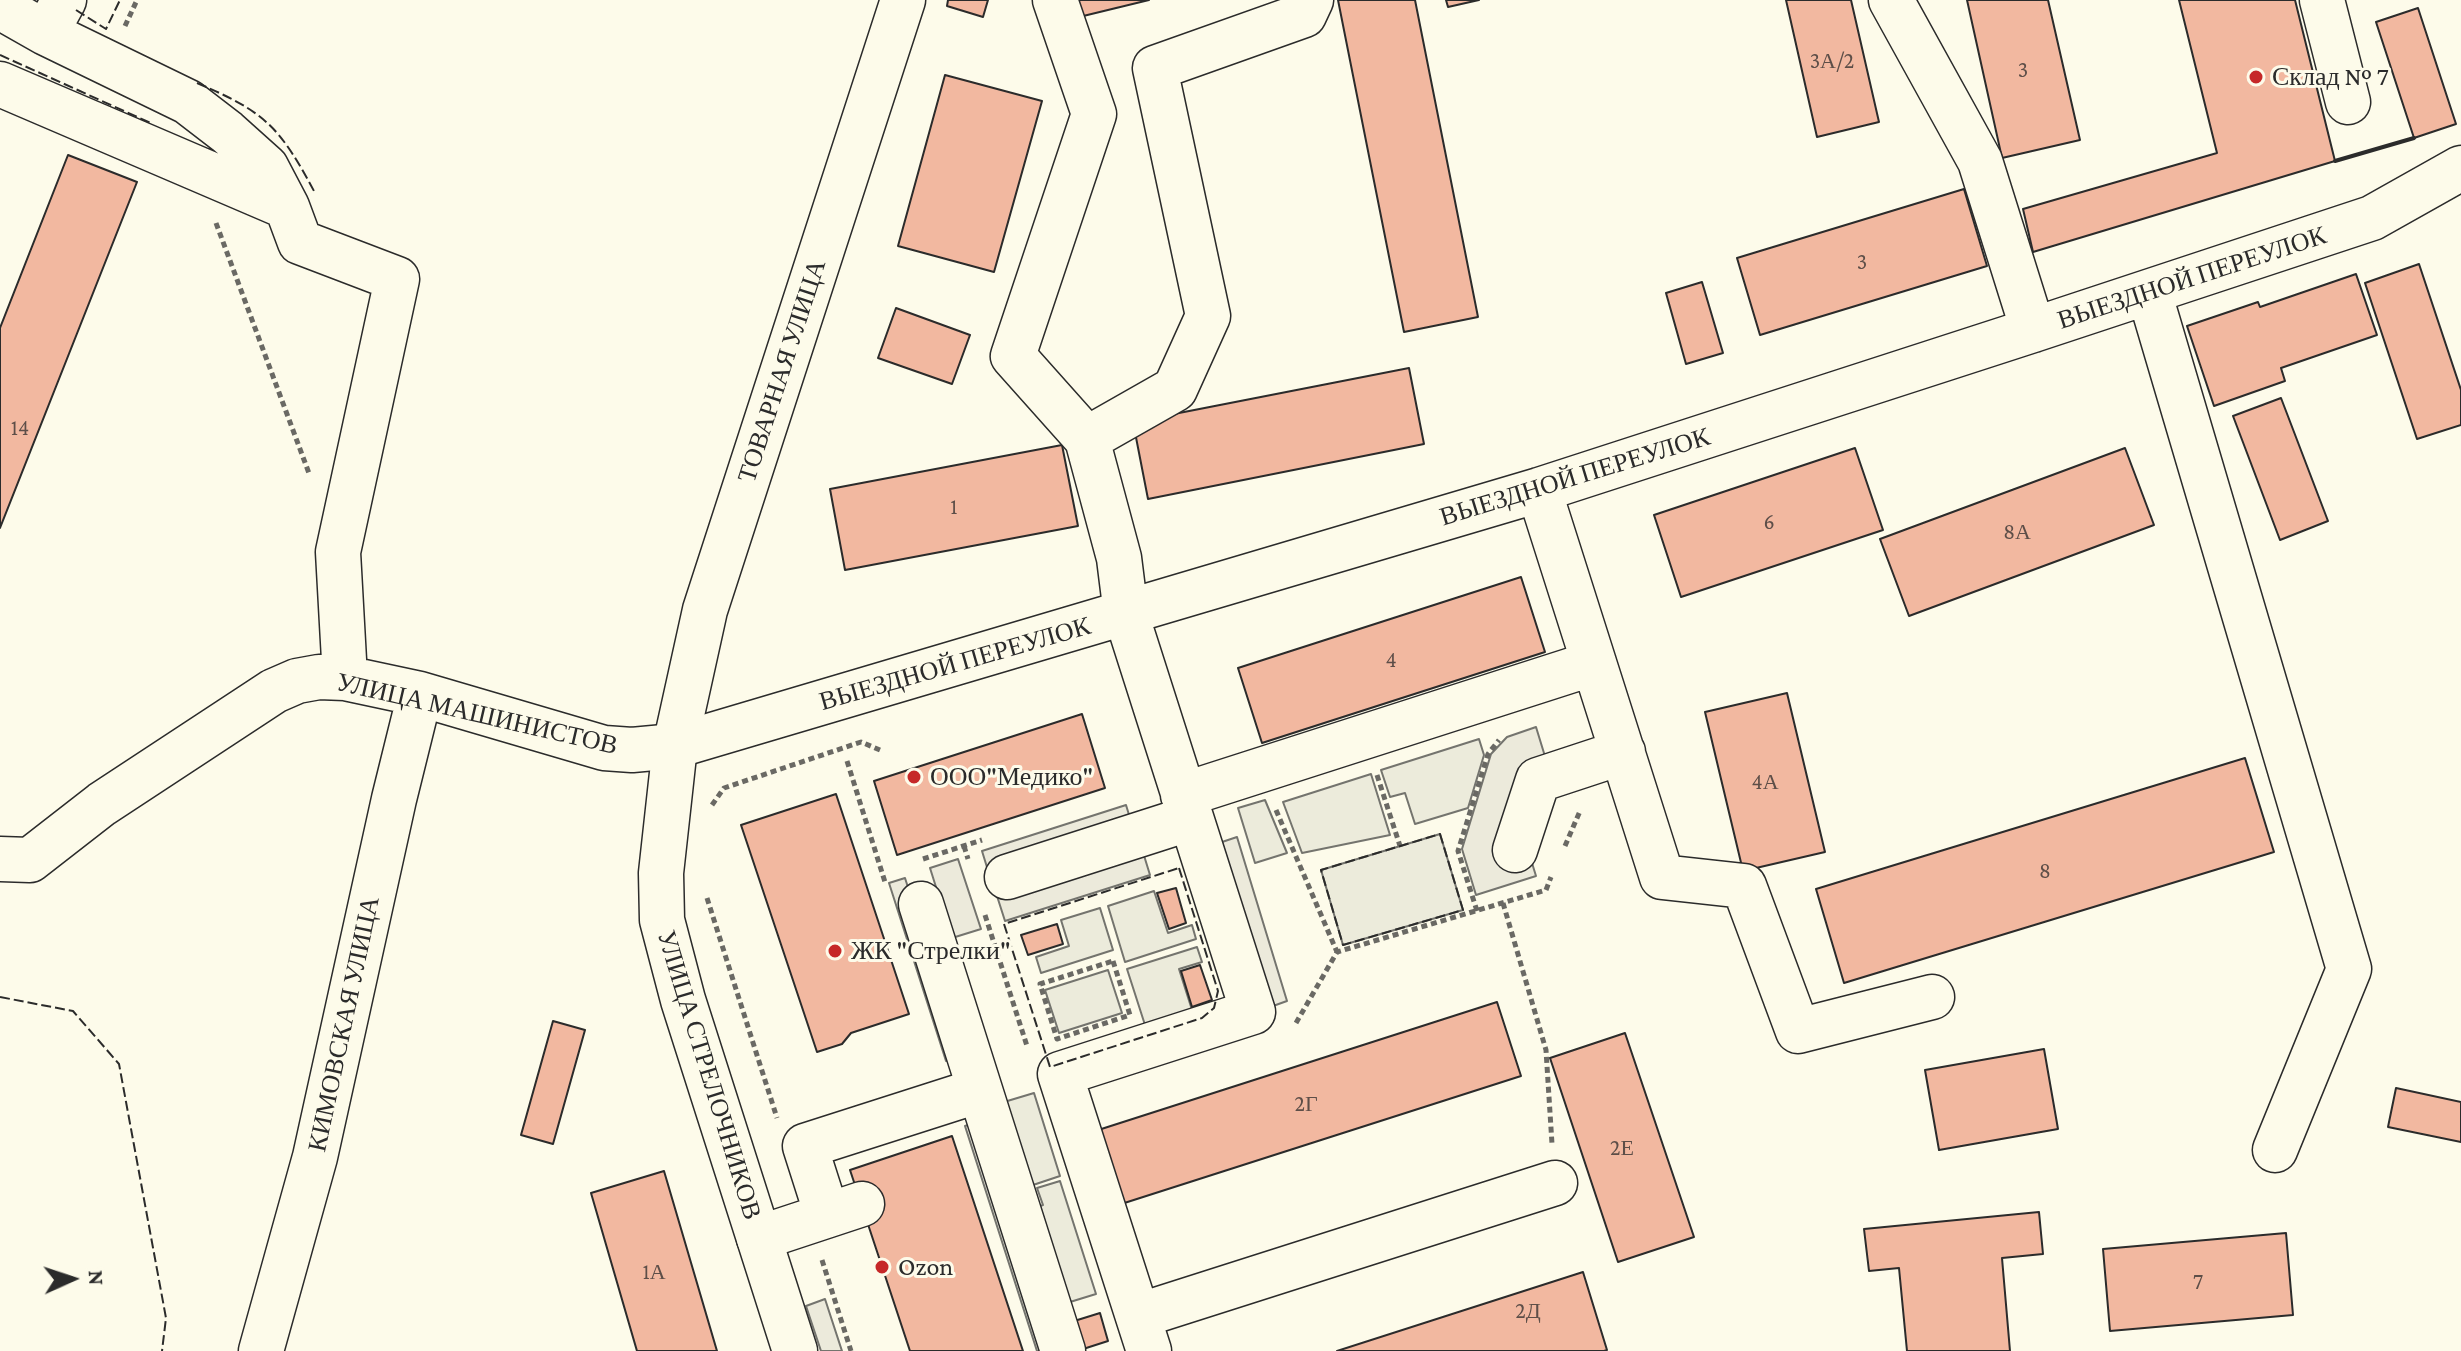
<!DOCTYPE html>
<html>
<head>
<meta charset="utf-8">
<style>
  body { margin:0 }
  #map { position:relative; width:2461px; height:1351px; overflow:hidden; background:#fdfbea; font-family:"Crimson Pro",serif }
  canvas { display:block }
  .north { position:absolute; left:32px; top:1239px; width:80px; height:80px; -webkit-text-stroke:6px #fdfbea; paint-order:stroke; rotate:87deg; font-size:22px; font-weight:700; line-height:32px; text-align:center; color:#2b2b2b }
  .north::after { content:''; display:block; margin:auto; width:28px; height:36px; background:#2b2b2b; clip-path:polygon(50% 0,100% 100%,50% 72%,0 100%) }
</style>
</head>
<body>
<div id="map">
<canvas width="2461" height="1351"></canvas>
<div class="north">N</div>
</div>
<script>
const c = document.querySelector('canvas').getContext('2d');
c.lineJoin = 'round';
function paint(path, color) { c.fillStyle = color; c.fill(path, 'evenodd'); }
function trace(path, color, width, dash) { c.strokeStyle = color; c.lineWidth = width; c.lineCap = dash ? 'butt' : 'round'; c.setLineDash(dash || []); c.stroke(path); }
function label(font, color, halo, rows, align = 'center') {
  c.font = font + ' "Crimson Pro",serif'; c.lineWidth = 6; c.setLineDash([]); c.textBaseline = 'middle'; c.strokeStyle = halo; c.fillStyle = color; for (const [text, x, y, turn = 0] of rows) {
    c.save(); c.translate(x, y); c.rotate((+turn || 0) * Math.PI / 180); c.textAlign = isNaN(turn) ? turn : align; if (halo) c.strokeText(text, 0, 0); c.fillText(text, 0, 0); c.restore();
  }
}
const green = new Path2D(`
  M 1479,739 L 1484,755 L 1468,808 L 1415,824 L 1405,793 L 1390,797 L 1381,770 Z
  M 1371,774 L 1390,835 L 1302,853 L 1283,802 Z
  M 1265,800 L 1287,853 L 1255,863 L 1238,808 Z
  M 1440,834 L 1463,910 L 1343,945 L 1321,870 Z
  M 1154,891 L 1168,933 L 1192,925 L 1196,939 L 1125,962 L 1108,906 Z
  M 1100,908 L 1113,950 L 1041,973 L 1036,957 L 1069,946 L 1061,920 Z
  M 1197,947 L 1202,962 L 1179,969 L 1192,1010 L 1145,1025 L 1127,969 Z
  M 1108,970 L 1122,1013 L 1059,1033 L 1045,990 Z
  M 1034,1093 L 1060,1176 L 1030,1186 L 1004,1102 Z
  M 1060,1181 L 1096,1294 L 1070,1302 L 1040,1206 L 1043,1205 L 1037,1188 Z`);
paint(green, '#ecebdb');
trace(green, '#74746e', 2);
const parking = new Path2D(`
  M 1536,727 L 1555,789 L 1528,850 L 1536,876 L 1476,895 L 1462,849 L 1491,754 L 1507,737 Z
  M 1126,805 L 1134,831 L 990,877 L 982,851 Z
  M 1237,837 L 1287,1001 L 1273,1006 L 1222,842 Z
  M 1142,849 L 1150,875 L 1005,921 L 997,896 Z
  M 958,859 L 981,929 L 952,938 L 930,868 Z
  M 905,878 L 962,1056 L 946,1061 L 889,883 Z
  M 977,1122 L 1050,1351 L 1037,1351 L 965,1126 Z
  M 825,1299 L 842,1351 L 821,1351 L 806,1306 Z`);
paint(parking, '#eceadb');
trace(parking, '#74746e', 2);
const building = new Path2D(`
  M 948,0 L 988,0 L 983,17 L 947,6 Z
  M 1071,0 L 1149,0 L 1075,18 Z
  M 1338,0 L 1415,0 L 1478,317 L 1404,332 Z
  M 1446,0 L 1479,0 L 1448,7 Z
  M 1786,0 L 1851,0 L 1879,122 L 1817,137 Z
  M 1967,0 L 2048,0 L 2080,140 L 2002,158 Z
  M 2179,0 L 2295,0 L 2335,161 L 2033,252 L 2023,209 L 2217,153 Z
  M 2418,8 L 2456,124 L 2414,138 L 2376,22 Z
  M 945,75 L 1042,101 L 994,272 L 898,246 Z
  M 68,155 L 137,182 L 0,528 L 0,328 Z
  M 1964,189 L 1987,266 L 1760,335 L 1737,258 Z
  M 2419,264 L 2461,390 L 2461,425 L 2417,439 L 2365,283 Z
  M 2356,274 L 2377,335 L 2281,368 L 2285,381 L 2214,406 L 2187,326 L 2258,302 L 2260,307 Z
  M 1702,282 L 1723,353 L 1686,364 L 1666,293 Z
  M 896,308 L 970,335 L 952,384 L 878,358 Z
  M 1409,368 L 1424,444 L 1148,499 L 1133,422 Z
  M 2281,398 L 2328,521 L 2280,540 L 2233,416 Z
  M 1062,445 L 1078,526 L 845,570 L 830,489 Z
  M 1855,448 L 1883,530 L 1681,597 L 1654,515 Z
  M 2125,448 L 2154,525 L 1909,616 L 1880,539 Z
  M 1521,577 L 1545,652 L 1262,743 L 1238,668 Z
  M 1787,693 L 1825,852 L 1743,871 L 1705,712 Z
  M 1082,714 L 1105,788 L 897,855 L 874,781 Z
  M 2245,758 L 2274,852 L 1844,983 L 1816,889 Z
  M 836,794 L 909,1014 L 851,1033 L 842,1044 L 817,1052 L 741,825 Z
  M 1176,888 L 1186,923 L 1169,929 L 1157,893 Z
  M 1057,924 L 1063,944 L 1028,955 L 1021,935 Z
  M 1200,965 L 1212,1000 L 1192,1007 L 1181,971 Z
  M 1497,1002 L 1521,1076 L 1115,1206 L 1092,1132 Z
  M 553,1021 L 585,1030 L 553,1144 L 521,1135 Z
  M 1625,1033 L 1694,1237 L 1618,1262 L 1550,1058 Z
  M 2044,1049 L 2058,1129 L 1939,1150 L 1925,1070 Z
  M 2396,1088 L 2461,1102 L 2461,1142 L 2388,1127 Z
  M 952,1136 L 1023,1351 L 910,1351 L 850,1170 Z
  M 664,1171 L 717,1351 L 637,1351 L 591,1193 Z
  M 2039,1212 L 2043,1254 L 2002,1258 L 2010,1351 L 1907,1351 L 1899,1268 L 1869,1271 L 1864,1229 Z
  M 2286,1233 L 2293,1315 L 2110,1331 L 2103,1249 Z
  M 1583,1272 L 1607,1350 L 1604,1351 L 1337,1351 Z
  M 1100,1313 L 1108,1341 L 1080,1350 L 1071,1322 Z`);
paint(building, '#f2b8a0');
trace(building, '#2b2b2b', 2);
const minor = new Path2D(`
  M 1055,0 L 1094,114 L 1013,356 L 1087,439 L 1119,558 L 1126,614 L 1253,1012 L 1060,1074 L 1149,1351
  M 1891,0 L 1980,161 L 2033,330
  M 2322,0 L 2348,102
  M 0,7 L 46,33 L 188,102 L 227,132 L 266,167 L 287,207
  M 46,33 L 64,0
  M 0,84 L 287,207 L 300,242 L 397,279 L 338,552 L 345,678
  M 2149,292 L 2349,969 L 2275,1150
  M 1087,439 L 1175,389 L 1208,316 L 1155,68 L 1304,15 L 1311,0
  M 1539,490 L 1662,877 L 1744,886 L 1798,1031 L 1932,997
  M 1183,795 L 1594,663
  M 1515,850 L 1538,780 L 1623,752
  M 0,859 L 30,860 L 102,804 L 274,691 L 297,681 L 319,677 L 345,678 L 420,694 L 604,748 L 632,750 L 675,746 L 1539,490 L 2033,330 L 2372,218 L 2461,168
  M 1007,877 L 1191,818
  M 921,904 L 980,1090
  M 827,1215 L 805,1146 L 980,1090 L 1063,1351
  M 759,1238 L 862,1204
  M 1138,1316 L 1555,1183
  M 261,1351 L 315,1157 L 394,799 L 420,694`);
const major = new Path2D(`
  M 795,1351 L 683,1000 L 662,920 L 661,873 L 675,746 L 705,610 L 903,0`);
trace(minor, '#2b2b2b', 47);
trace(major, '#2b2b2b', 47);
trace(new Path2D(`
  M 125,26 L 137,0
  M 216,223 L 310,476
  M 847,761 L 885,882
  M 1377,775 L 1400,846
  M 712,805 L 724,788 L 861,742 L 880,750
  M 1276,810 L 1337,952
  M 964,846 L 968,859
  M 1565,846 L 1580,811
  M 923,859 L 982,840
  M 707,898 L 777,1118
  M 1503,903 L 1546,1050 L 1552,1144
  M 1477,911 L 1458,851 L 1488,754 L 1499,740
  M 985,915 L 1027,1046
  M 1113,961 L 1130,1015 L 1057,1039 L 1040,984 Z
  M 1296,1023 L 1337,952 L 1546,890 L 1551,877
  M 822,1260 L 851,1351`), '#6a6964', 5, [6, 4]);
trace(minor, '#fdfbea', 44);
trace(major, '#fdfbea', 44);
trace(new Path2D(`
  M 76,10 L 106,29 L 120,0
  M 0,55 L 153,124
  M 197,83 C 265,112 279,126 314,191
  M 1440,834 L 1463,910 L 1343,945 L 1321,870 Z
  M 1179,868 L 1218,991 L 1214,1008 L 1202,1018 L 1050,1067 L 1004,924 Z
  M 0,997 L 73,1011 L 119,1064 L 166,1318 L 162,1351`), '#2b2b2b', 2, [10, 4]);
trace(new Path2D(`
  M 2335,161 L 2414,138`), '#2b2b2b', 4);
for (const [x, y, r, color] of [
  [2256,77,8,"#c62828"],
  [914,777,8,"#c62828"],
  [835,951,8,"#c62828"],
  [882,1267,8,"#c62828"]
]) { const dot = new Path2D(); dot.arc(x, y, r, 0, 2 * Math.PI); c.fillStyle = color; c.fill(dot); trace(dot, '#fdfbea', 3); }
label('22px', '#5d4e48', null, [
  ["3А/2",1832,61],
  ["3",2023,70],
  ["3",1862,262],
  ["14",20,428],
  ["1",954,507],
  ["6",1769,522],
  ["8А",2017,532],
  ["4",1391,660],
  ["4А",1765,782],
  ["8",2045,871],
  ["2Г",1306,1104],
  ["2Е",1622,1148],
  ["1А",654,1272],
  ["7",2198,1282],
  ["2Д",1528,1311]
]);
label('26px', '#2b2b2b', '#fdfbea', [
  ["Склад № 7",2272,77],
  ["ООО\"Медико\"",930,777],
  ["ЖК \"Стрелки\"",851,951],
  ["Ozon",898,1267]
], 'left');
label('26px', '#2b2b2b', '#fdfbea', [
  ["ВЫЕЗДНОЙ ПЕРЕУЛОК",2192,278,-18],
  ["ТОВАРНАЯ УЛИЦА",782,371,-72],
  ["ВЫЕЗДНОЙ ПЕРЕУЛОК",1575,477,-17],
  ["ВЫЕЗДНОЙ ПЕРЕУЛОК",955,664,-16],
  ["УЛИЦА МАШИНИСТОВ",477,714,13],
  ["КИМОВСКАЯ УЛИЦА",344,1024,-78],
  ["УЛИЦА СТРЕЛОЧНИКОВ",709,1075,73]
]);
</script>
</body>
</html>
